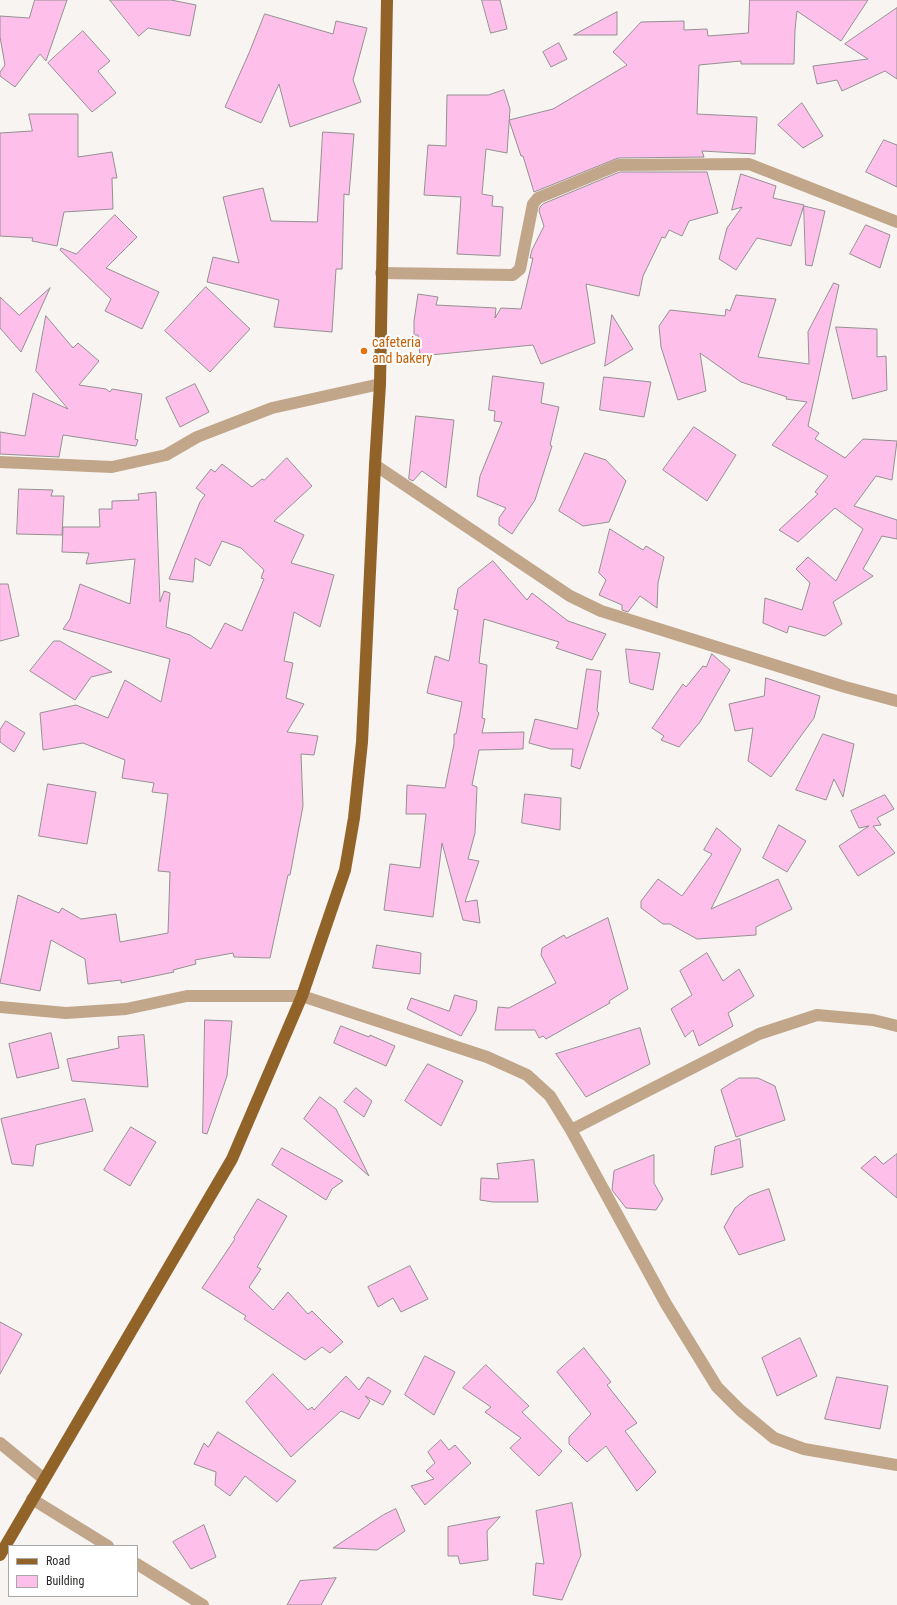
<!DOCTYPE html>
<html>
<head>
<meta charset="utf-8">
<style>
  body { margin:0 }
  #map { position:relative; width:897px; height:1605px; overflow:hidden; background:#f8f4f2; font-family:"Roboto Condensed",sans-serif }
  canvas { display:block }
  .legend { position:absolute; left:8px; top:1545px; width:130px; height:52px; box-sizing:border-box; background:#fff; border:1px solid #aaa9a9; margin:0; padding:5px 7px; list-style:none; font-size:12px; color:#2a2928 }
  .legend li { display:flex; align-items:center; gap:8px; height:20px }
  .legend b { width:20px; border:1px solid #aaa9a9 }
</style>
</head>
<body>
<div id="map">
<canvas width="897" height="1605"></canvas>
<ul class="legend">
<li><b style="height:5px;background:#926329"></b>Road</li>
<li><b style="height:11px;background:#fec0ea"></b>Building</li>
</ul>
</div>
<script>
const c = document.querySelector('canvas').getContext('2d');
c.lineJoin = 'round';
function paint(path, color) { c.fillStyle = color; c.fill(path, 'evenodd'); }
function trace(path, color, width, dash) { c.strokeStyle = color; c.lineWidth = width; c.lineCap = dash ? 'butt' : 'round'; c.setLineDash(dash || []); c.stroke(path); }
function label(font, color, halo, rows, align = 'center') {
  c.font = font + ' "Roboto Condensed",sans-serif'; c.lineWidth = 4; c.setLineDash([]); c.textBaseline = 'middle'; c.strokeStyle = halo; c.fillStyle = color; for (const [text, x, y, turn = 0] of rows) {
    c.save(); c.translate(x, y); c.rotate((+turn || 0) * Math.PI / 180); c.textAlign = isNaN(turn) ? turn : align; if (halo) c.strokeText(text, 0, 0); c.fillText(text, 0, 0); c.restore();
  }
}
const building = new Path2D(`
  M 35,0 L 67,0 L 46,61 L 40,54 L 15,87 L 0,76 L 0,72 L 5,65 L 0,37 L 0,16 L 29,18 Z
  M 110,0 L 171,0 L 196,5 L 190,36 L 148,28 L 139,36 Z
  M 482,0 L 500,0 L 507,29 L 491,33 Z
  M 750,0 L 868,0 L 841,41 L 797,11 L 795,30 L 794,64 L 741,64 L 741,61 L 699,65 L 697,114 L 757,117 L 755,154 L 702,151 L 704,157 L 618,158 L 534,192 L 523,156 L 521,156 L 509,120 L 553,109 L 627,65 L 613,52 L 641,22 L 684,21 L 684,30 L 707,29 L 708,36 L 748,33 Z
  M 897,8 L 897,79 L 885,71 L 842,91 L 837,80 L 817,84 L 813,66 L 868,59 L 845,44 Z
  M 617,12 L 617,35 L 574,35 Z
  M 265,14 L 333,34 L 336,21 L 367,28 L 353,80 L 361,102 L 290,127 L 279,84 L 261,123 L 225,107 L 249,53 Z
  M 83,31 L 110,61 L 98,71 L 116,93 L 92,112 L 48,63 Z
  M 559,43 L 567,59 L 551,67 L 543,52 Z
  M 504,90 L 510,109 L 507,153 L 486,149 L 482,194 L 493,196 L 492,206 L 503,207 L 500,256 L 457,254 L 461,197 L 424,195 L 428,145 L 446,146 L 447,95 L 488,95 Z
  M 802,103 L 823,136 L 803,148 L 778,125 Z
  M 29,114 L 78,114 L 78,157 L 112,152 L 117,178 L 112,178 L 113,209 L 64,212 L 57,246 L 32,241 L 33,238 L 0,236 L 0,133 L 32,131 Z
  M 323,132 L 354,134 L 349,195 L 344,194 L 342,269 L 336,269 L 332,332 L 274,327 L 279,300 L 207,282 L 213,257 L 239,263 L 223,197 L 263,188 L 271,221 L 317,222 Z
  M 884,140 L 897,145 L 897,187 L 866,172 Z
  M 620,172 L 707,172 L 718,213 L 689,221 L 682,236 L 669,230 L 665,238 L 662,237 L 643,276 L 639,296 L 586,284 L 595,343 L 541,364 L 533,345 L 420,356 L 418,335 L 414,335 L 414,321 L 418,294 L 438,297 L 436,305 L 496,308 L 495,318 L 501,308 L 521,309 L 533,258 L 530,258 L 532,250 L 544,226 L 539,211 L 540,207 L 543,204 Z
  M 741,174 L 776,186 L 773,198 L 804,205 L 791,246 L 757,238 L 736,270 L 719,259 L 727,228 L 742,207 L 732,210 Z
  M 804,206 L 825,211 L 812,266 L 806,265 Z
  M 115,215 L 137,237 L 106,268 L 159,292 L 142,329 L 105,311 L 111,299 L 60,250 L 61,248 L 76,254 Z
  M 866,225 L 890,235 L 880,268 L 850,254 Z
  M 834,283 L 839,285 L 808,426 L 819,433 L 815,439 L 845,458 L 863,439 L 897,441 L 892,480 L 876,476 L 854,506 L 897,520 L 897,539 L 882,536 L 863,569 L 873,576 L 833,602 L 842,624 L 825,636 L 789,626 L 787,633 L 763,623 L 765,598 L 802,610 L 810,583 L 796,569 L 808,557 L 836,581 L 863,529 L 835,508 L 798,542 L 779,530 L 818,494 L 815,492 L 828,476 L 772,445 L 807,402 L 786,399 L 787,397 L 741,382 L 700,353 L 706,391 L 678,400 L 661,347 L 659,326 L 670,310 L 725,316 L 726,309 L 730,311 L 736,295 L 776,299 L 758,357 L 809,364 L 808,332 Z
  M 206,287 L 250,329 L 210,372 L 165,331 Z
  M 50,288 L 21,352 L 0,328 L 0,297 L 19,315 Z
  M 612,315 L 633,349 L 605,366 Z
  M 46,316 L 73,348 L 78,343 L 99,361 L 79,385 L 106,389 L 110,392 L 112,389 L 142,394 L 135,439 L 138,440 L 136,446 L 63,435 L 59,457 L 0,454 L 0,432 L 25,436 L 33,393 L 68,409 L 36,371 Z
  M 836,327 L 877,329 L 877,357 L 886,356 L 887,390 L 853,399 Z
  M 493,376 L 544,383 L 541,403 L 559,407 L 550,445 L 552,446 L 535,500 L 512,534 L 499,525 L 499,518 L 506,508 L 477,496 L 480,476 L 502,422 L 494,421 L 495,411 L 489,410 Z
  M 604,377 L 651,382 L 644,417 L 600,410 Z
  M 195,384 L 209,412 L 180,427 L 166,398 Z
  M 416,416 L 454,420 L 446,488 L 422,471 L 413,481 L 409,479 Z
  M 694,427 L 736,455 L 707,501 L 663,470 Z
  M 585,453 L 606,460 L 626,481 L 609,522 L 583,526 L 559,511 Z
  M 287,458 L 312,486 L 274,521 L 304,535 L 291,563 L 334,575 L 320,627 L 294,612 L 284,661 L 293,663 L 286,698 L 304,704 L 287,732 L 318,736 L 314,755 L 301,754 L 303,806 L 290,875 L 288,875 L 270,958 L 234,957 L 233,953 L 195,960 L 196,964 L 173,970 L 174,972 L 121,983 L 121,980 L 88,984 L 85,959 L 51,940 L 40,991 L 0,983 L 18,895 L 59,913 L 62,908 L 81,919 L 116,914 L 120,942 L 168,933 L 170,872 L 158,871 L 168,794 L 152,792 L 154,783 L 122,778 L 125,760 L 83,743 L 43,750 L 40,713 L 76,705 L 108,718 L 125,680 L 161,702 L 170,659 L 63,629 L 70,619 L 80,584 L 130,604 L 135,559 L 86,564 L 89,553 L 62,552 L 63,527 L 100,527 L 99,509 L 112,509 L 112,501 L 139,500 L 138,494 L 156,492 L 160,602 L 164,591 L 170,593 L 166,627 L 190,635 L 211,649 L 225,623 L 242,631 L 264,579 L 261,578 L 264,570 L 241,548 L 222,541 L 210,566 L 195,558 L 193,582 L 169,579 L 200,502 L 205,495 L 196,488 L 211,469 L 215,472 L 222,464 L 252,487 L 262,479 L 264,480 Z
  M 19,489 L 53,490 L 51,496 L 64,496 L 62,535 L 17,534 Z
  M 610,529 L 643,550 L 646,546 L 664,557 L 658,583 L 657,608 L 640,596 L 628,612 L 622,610 L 622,605 L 599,595 L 606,580 L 599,573 Z
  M 493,561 L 527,600 L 532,593 L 568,621 L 606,634 L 592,660 L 556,648 L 559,642 L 484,619 L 479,663 L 487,665 L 482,718 L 485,719 L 482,733 L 524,732 L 523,749 L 479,750 L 472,785 L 477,787 L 475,833 L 468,859 L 479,861 L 465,902 L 477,900 L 480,923 L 463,920 L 442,843 L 433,917 L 384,910 L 390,864 L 420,868 L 426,814 L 406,814 L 407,785 L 445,788 L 454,744 L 454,734 L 456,734 L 462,702 L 427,693 L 435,656 L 449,661 L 458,610 L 454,609 L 458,589 Z
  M 0,584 L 8,584 L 19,636 L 0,641 Z
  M 54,641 L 60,641 L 112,672 L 91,677 L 75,700 L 30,671 Z
  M 626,649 L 660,653 L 653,690 L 630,683 Z
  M 712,654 L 730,670 L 700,722 L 679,747 L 661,740 L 664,736 L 652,728 L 683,684 L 686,687 L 703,666 L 706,667 Z
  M 587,669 L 601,671 L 597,711 L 599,713 L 580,769 L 571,766 L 573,749 L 551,749 L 529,743 L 535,719 L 577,729 Z
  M 766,678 L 820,696 L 814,718 L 771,777 L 748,761 L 753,728 L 735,731 L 729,704 L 764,696 Z
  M 6,721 L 25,733 L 14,752 L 0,742 L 0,730 Z
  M 823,734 L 854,744 L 843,797 L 834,779 L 826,800 L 796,790 Z
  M 48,784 L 96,792 L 87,844 L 39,836 Z
  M 525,794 L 561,798 L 560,830 L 522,823 Z
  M 885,795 L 894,809 L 877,818 L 881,825 L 873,826 L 895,853 L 858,876 L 839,846 L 869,826 L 859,828 L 851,811 Z
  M 779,825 L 806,841 L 787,872 L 763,858 Z
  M 717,828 L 741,849 L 711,909 L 778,879 L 792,909 L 756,927 L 756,935 L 697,939 L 670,924 L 663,924 L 641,908 L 641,901 L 658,879 L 682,896 L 712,854 L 704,850 Z
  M 608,918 L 628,989 L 609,1001 L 610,1003 L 546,1039 L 543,1036 L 539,1038 L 535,1030 L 495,1030 L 498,1007 L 509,1008 L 556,983 L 541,955 L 542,948 L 564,935 L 566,938 Z
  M 377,945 L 421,953 L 420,974 L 373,968 Z
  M 707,953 L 723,981 L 739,969 L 754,996 L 728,1013 L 733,1026 L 699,1046 L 693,1030 L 685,1037 L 671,1009 L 692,995 L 680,971 Z
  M 455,995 L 477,1001 L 476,1010 L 461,1036 L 407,1009 L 411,998 L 449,1011 Z
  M 205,1020 L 232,1021 L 227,1076 L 207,1134 L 203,1133 Z
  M 341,1026 L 369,1037 L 370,1035 L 395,1046 L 386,1066 L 334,1043 Z
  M 640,1028 L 650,1064 L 586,1097 L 556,1054 Z
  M 51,1033 L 59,1068 L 17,1078 L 9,1044 Z
  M 144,1035 L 148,1087 L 72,1081 L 67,1059 L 119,1048 L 118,1037 Z
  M 428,1064 L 463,1081 L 441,1126 L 405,1101 Z
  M 739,1078 L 758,1078 L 775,1086 L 785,1120 L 736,1137 L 721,1090 Z
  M 356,1088 L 372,1101 L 364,1117 L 344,1102 Z
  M 320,1097 L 336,1109 L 369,1176 L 304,1119 Z
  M 85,1099 L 93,1131 L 36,1145 L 33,1166 L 12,1164 L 1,1119 Z
  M 131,1127 L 156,1142 L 130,1186 L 104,1170 Z
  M 740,1139 L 743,1167 L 711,1175 L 715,1147 Z
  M 282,1148 L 343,1181 L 332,1189 L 326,1200 L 272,1165 Z
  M 897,1154 L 897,1198 L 861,1168 L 875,1156 L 883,1164 Z
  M 654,1155 L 654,1183 L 663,1199 L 656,1210 L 626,1208 L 612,1190 L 614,1171 Z
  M 534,1160 L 538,1202 L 493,1202 L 480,1200 L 481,1178 L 499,1179 L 497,1164 Z
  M 769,1189 L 785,1240 L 739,1255 L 724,1227 L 735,1208 L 749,1196 Z
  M 258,1199 L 287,1216 L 257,1267 L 261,1269 L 249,1287 L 273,1310 L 288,1292 L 308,1314 L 312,1311 L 343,1342 L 330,1353 L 322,1347 L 305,1360 L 244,1319 L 246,1316 L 202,1288 L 235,1239 L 234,1238 Z
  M 410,1266 L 428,1299 L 401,1312 L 393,1298 L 378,1307 L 368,1287 Z
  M 0,1322 L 22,1334 L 0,1374 Z
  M 800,1338 L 817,1376 L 777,1396 L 762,1358 Z
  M 584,1348 L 611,1382 L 607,1385 L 637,1423 L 625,1431 L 656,1472 L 637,1491 L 606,1446 L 587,1462 L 569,1444 L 569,1437 L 591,1414 L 557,1372 Z
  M 425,1356 L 455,1372 L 434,1415 L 405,1395 Z
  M 486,1365 L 529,1406 L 522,1412 L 562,1451 L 539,1476 L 510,1448 L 521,1438 L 485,1412 L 491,1407 L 463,1388 Z
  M 273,1374 L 308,1410 L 312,1407 L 314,1410 L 346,1376 L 359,1390 L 368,1377 L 391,1391 L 383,1405 L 365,1396 L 370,1401 L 359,1419 L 341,1411 L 291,1457 L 246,1402 Z
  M 837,1377 L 888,1386 L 880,1429 L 825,1419 Z
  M 218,1432 L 296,1481 L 277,1502 L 245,1476 L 230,1496 L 215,1485 L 216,1472 L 194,1464 L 204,1443 L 208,1447 Z
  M 441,1440 L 449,1450 L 455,1445 L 471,1463 L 425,1505 L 411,1486 L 434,1479 L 426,1471 L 435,1463 L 428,1452 Z
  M 572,1503 L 581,1555 L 562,1600 L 533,1595 L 536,1563 L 544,1564 L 536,1511 Z
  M 396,1509 L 405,1531 L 377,1550 L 333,1548 L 383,1515 Z
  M 500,1517 L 487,1531 L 488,1560 L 460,1564 L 458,1556 L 448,1556 L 448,1527 Z
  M 204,1525 L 216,1557 L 191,1569 L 173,1542 Z
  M 336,1578 L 321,1605 L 287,1605 L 300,1581 Z`);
paint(building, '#fec0ea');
trace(building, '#939092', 1);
trace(new Path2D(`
  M 381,273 L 513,275 L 520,269 L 533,204 L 538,198 L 618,165 L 749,164 L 897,222
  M 0,462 L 112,467 L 166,455 L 197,437 L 272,408 L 380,384
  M 375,465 L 570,596 L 601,611 L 845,687 L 897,701
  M 0,1007 L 66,1013 L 126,1009 L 187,996 L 302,996 L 487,1057 L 527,1075 L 550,1096 L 571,1130 L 666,1304 L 717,1387 L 740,1410 L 774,1438 L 804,1449 L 897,1465
  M 571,1130 L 759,1034 L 817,1015 L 873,1020 L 897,1026
  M 0,1443 L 44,1479
  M 32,1499 L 108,1546
  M 137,1564 L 203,1605`), '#c1a689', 12);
trace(new Path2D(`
  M 0,1555 L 232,1159 L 302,996 L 345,870 L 354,818 L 362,742 L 375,465 L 380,384 L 387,0`), '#926329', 12);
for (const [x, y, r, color] of [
  [364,351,4,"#e8710a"]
]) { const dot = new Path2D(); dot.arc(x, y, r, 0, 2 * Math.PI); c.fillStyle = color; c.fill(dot); trace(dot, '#fff', 1.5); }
label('14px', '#c56008', '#fff', [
  ["cafeteria",372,343],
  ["and bakery",372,359]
], 'left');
</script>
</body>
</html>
